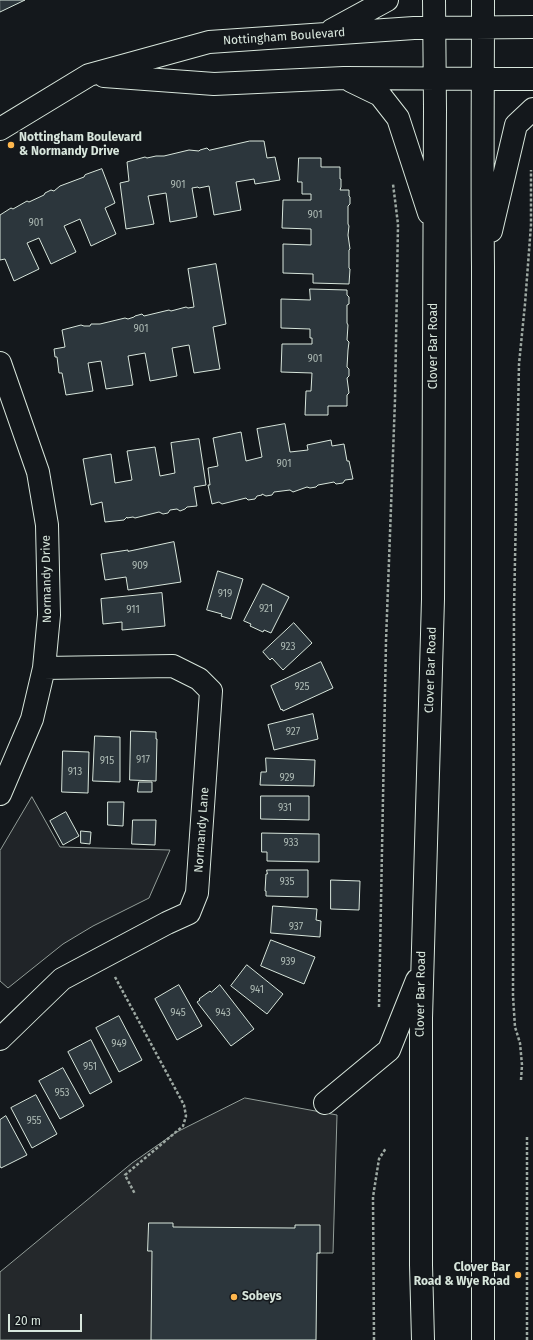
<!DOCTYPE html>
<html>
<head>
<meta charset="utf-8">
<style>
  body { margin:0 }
  #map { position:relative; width:533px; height:1340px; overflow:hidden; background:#14181c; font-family:"Fira Sans",sans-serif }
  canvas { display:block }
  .scale { position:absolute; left:8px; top:1314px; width:74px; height:18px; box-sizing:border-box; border:2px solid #d8e6dc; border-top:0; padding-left:5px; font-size:12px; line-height:14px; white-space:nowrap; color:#d8e6dc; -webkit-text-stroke:3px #14181c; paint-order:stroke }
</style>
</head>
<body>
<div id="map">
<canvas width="533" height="1340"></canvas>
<div class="scale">20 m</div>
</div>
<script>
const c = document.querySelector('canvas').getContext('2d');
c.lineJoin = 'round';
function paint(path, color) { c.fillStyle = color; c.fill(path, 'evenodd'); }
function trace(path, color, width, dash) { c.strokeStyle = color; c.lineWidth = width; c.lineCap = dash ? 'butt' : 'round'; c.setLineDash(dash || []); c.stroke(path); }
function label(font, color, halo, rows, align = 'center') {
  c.font = font + ' "Fira Sans",sans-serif'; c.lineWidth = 3; c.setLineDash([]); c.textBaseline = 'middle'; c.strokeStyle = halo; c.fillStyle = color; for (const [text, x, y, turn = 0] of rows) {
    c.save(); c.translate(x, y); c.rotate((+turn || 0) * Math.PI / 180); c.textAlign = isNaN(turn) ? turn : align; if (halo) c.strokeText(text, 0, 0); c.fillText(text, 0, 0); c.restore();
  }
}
const green = new Path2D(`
  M 32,797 L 60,847 L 170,850 L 149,898 L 93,926 L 63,944 L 8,988 L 0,981 L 0,851 Z`);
paint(green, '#202428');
trace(green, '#939e99', 1);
const parking = new Path2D(`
  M 245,1098 L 337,1115 L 333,1253 L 168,1253 L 168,1340 L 0,1340 L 0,1272 L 132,1163 L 175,1133 Z`);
paint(parking, '#24282b');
trace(parking, '#939e99', 1);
const building = new Path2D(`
  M 0,0 L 25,0 L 0,12 Z
  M 250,141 L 264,141 L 267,158 L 275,157 L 280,180 L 255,184 L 254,179 L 236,182 L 241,210 L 214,215 L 209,186 L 199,188 L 198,187 L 192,188 L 197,217 L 170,222 L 166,193 L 148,196 L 154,224 L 126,229 L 120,183 L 129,181 L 127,162 L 145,157 L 147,158 L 156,156 L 164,156 L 189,150 L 199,151 L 200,150 L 207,148 L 209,150 Z
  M 299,158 L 321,158 L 321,167 L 340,167 L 340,179 L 341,179 L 341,187 L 340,190 L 349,190 L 349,196 L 350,197 L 350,204 L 348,206 L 348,224 L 349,226 L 348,235 L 350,249 L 349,250 L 349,268 L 350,269 L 349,284 L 313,283 L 313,274 L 283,273 L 283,244 L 311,245 L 311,229 L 282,228 L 283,200 L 311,200 L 311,194 L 302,194 L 302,182 L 298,182 Z
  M 102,169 L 115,203 L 105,208 L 116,234 L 91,246 L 80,219 L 64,226 L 76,252 L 51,264 L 39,238 L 27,243 L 39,269 L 14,281 L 5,259 L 0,260 L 0,215 L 11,208 L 13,209 L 27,201 L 29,202 L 44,195 L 45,193 L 51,190 L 54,191 L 60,186 L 84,177 L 85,175 Z
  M 216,264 L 226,324 L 213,327 L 220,369 L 194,373 L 189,345 L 172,348 L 177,376 L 150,381 L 145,353 L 128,356 L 133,385 L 106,389 L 101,361 L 88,363 L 93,391 L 66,395 L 62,373 L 59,373 L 57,357 L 55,357 L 54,349 L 65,347 L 62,330 L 81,325 L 84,326 L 90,326 L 91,324 L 100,324 L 125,318 L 128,319 L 134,317 L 135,316 L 142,314 L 144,316 L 169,310 L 171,311 L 186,307 L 188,308 L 194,307 L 188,269 Z
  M 310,289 L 347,290 L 347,295 L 349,297 L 349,304 L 347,305 L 347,323 L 348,325 L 347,340 L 349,342 L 348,350 L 347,367 L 349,369 L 349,376 L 347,378 L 349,393 L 347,395 L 347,406 L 328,406 L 328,415 L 305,415 L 306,391 L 311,391 L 312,373 L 281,372 L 282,344 L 312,344 L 312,338 L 310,338 L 310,329 L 281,328 L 281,299 L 310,300 Z
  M 285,424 L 290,452 L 308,450 L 307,445 L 331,440 L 332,446 L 344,444 L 347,461 L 349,461 L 353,479 L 345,480 L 343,483 L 336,484 L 334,482 L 318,485 L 316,487 L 310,488 L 307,487 L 293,492 L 290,490 L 274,492 L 272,495 L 266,496 L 262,494 L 262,495 L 257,496 L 255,499 L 248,500 L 246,498 L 222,504 L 219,502 L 212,504 L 208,485 L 210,485 L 208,468 L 218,466 L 213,438 L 241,432 L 246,461 L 262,457 L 257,429 Z
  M 199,439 L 206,485 L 194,487 L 197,506 L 187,507 L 185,509 L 180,511 L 177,509 L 170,510 L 168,513 L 163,514 L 159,512 L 135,518 L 133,517 L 127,518 L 127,517 L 124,520 L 105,522 L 102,502 L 91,505 L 83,459 L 111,454 L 115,483 L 132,480 L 127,451 L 155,447 L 160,476 L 175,473 L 171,443 Z
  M 174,542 L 181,582 L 128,590 L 126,577 L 105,580 L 101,554 L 128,550 L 128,551 Z
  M 218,571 L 243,579 L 231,619 L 221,616 L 222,614 L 207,610 Z
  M 263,584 L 289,597 L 271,633 L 264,630 L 263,632 L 250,626 L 251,624 L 244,621 Z
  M 162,593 L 165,626 L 122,630 L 122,622 L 103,624 L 101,599 Z
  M 294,623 L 312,643 L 283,670 L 272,658 L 270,660 L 263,652 Z
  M 321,662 L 333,688 L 283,711 L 282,709 L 281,710 L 271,686 Z
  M 313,714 L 318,739 L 274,750 L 268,725 Z
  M 131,731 L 156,732 L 156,739 L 157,739 L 156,781 L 130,780 Z
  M 95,736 L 120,737 L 120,782 L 93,781 Z
  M 63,751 L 89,752 L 88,793 L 62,792 Z
  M 266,758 L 315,760 L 314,786 L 260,785 L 261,772 L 266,772 Z
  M 139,782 L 152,782 L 152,792 L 138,792 Z
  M 261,796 L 309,796 L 309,820 L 261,819 Z
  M 108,802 L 124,802 L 123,826 L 108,825 Z
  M 66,812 L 79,836 L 63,845 L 50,821 Z
  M 133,820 L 156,820 L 155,845 L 132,844 Z
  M 81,831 L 91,832 L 90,844 L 81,843 Z
  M 262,833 L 319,834 L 319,862 L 267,861 L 267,852 L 262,852 Z
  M 267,870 L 308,870 L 308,897 L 266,896 L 266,891 L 265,891 L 266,874 L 267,874 Z
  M 331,880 L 360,881 L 359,910 L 331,909 Z
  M 273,906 L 317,909 L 316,920 L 321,921 L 320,937 L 271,933 Z
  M 271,940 L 315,957 L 304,984 L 261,966 Z
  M 247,965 L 283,994 L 267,1014 L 231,986 Z
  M 179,985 L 202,1026 L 177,1040 L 155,999 Z
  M 220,985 L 254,1029 L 231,1046 L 197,1002 L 200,1000 L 199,999 L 210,991 L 211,992 Z
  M 119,1016 L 142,1060 L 119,1072 L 96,1028 Z
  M 91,1040 L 112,1082 L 90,1094 L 68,1052 Z
  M 63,1068 L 84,1106 L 60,1119 L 39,1081 Z
  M 36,1095 L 57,1134 L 32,1148 L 11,1108 Z
  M 6,1116 L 27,1155 L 1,1168 L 0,1166 L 0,1120 Z
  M 149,1223 L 173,1223 L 173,1227 L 295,1228 L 295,1225 L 320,1225 L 320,1253 L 317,1253 L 316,1340 L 151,1340 L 152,1251 L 148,1251 Z`);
paint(building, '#2c363c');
trace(building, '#d8e6dc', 1);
const street = new Path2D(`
  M 0,363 L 38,472 L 47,525 L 49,615 L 44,668 L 32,719 L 0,794
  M 0,1039 L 62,979 L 167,923 L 189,913 L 197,893 L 211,691 L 199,679 L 173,666 L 44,668`);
const secondary = new Path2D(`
  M 332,30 L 387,0
  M 104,76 L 214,84 L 344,78 L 533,79
  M 351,81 L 380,95 L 398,118 L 429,213
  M 0,129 L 89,75 L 209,42 L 414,28 L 533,27
  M 491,231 L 516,125 L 533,109
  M 325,1103 L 389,1050 L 417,980
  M 423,1340 L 421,1265 L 421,1018 L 433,599 L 435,108 L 434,0
  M 483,1340 L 483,266 C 482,177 483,89 483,0`);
trace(street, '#d8e6dc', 24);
trace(secondary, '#d8e6dc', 24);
trace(new Path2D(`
  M 115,977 L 184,1105 L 186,1116 L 183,1126 L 125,1175 L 135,1194
  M 379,1007 L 386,641 L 395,400 L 398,224 L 393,184
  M 521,1080 L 522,1065 L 520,1043 L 515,1027 L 513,996 L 514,609 L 519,364 L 525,304 L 531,225 L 531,170
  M 374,1340 L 373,1197 L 379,1159 L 386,1148
  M 527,1340 L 527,1137`), '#9da8a2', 2.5, [3, 2]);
trace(street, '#14181c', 22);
trace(secondary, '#14181c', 22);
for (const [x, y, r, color] of [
  [11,145,4,"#ffb74d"],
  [518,1275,4,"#ffb74d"],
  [234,1297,4,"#ffb74d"]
]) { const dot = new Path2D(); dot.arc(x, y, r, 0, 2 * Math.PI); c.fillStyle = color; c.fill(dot); trace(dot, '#14181c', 1.5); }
label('10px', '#adbab4', null, [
  ["901",178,185],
  ["901",315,215],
  ["901",36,223],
  ["901",141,329],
  ["901",315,359],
  ["901",284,464],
  ["909",140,566],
  ["919",225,594],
  ["921",266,609],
  ["911",133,610],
  ["923",288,647],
  ["925",302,687],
  ["927",293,732],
  ["917",143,760],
  ["915",107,761],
  ["913",75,772],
  ["929",287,778],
  ["931",285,808],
  ["933",291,843],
  ["935",287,882],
  ["937",296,927],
  ["939",288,962],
  ["941",257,990],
  ["945",178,1013],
  ["943",223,1013],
  ["949",119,1044],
  ["951",90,1067],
  ["953",62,1093],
  ["955",34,1121]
]);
label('12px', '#d8e6dc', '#14181c', [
  ["Nottingham Boulevard",284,37,-4],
  ["Clover Bar Road",434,346,-90],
  ["Normandy Drive",47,579,-91],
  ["Clover Bar Road",431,670,-88],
  ["Normandy Lane",202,830,-86],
  ["Clover Bar Road",421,994,-89]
]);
label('bold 12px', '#d8e6dc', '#14181c', [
  ["Nottingham Boulevard",19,138],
  ["& Normandy Drive",19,152],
  ["Clover Bar",510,1268,"right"],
  ["Road & Wye Road",510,1282,"right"],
  ["Sobeys",242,1297]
], 'left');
</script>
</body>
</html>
